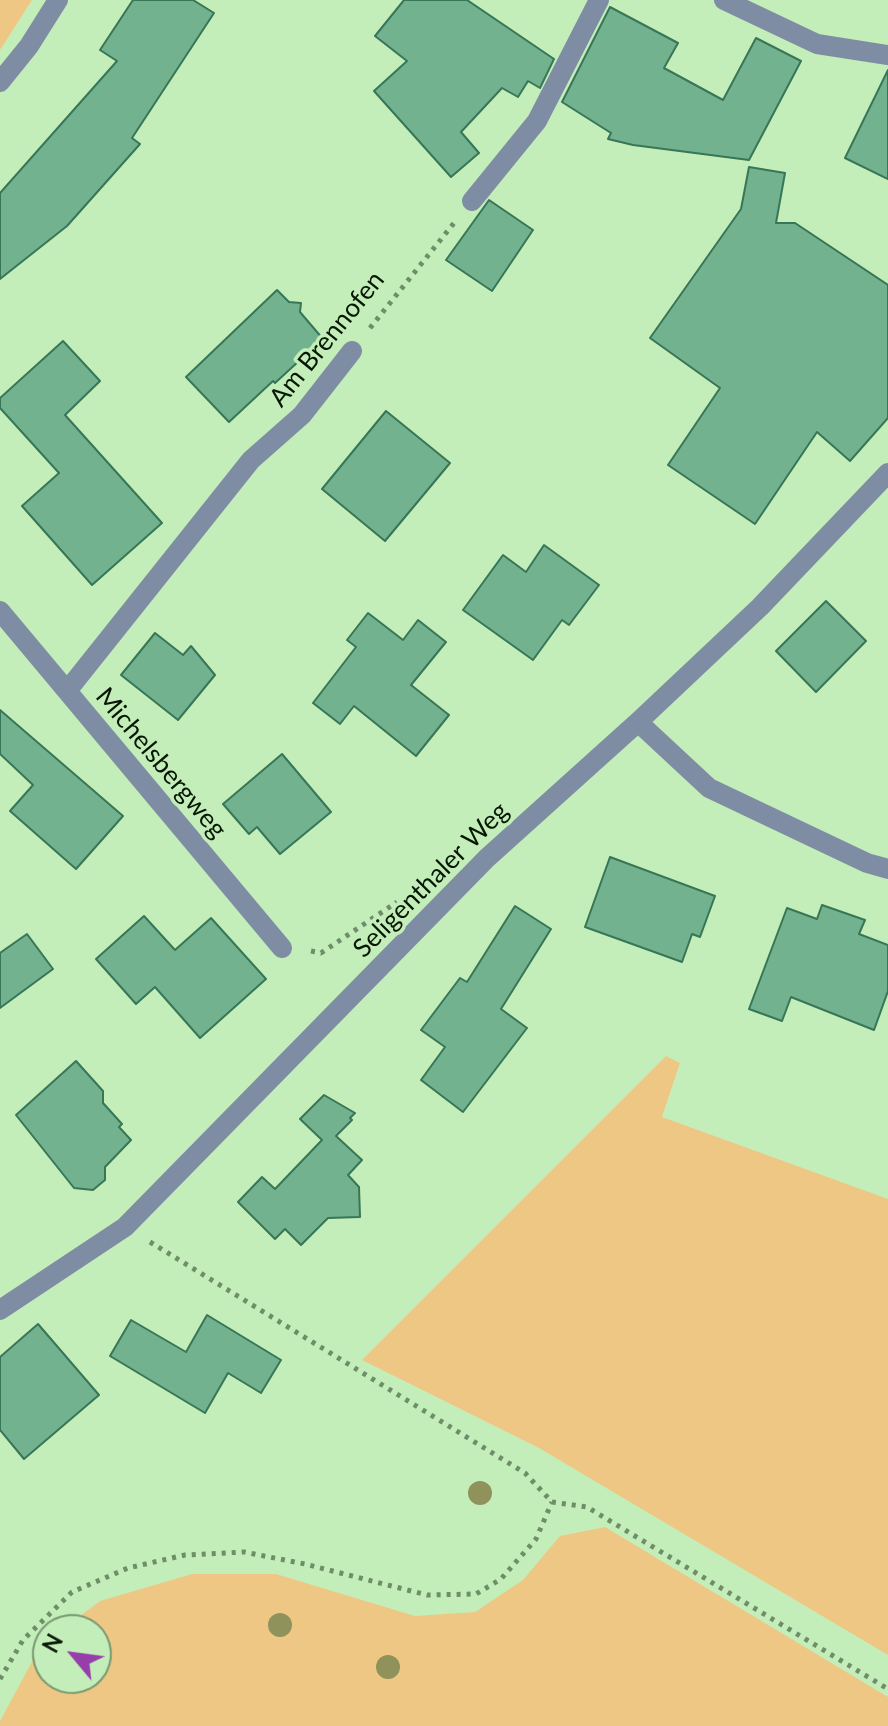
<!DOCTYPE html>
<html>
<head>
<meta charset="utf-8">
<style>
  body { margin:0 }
  #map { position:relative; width:888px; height:1726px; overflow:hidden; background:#c4eeb9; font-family:Lato,sans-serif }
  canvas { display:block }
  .north { position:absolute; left:32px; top:1614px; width:80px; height:80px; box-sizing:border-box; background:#c4eeb9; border:2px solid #799871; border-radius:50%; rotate:299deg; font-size:22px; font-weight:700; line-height:32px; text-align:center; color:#081705 }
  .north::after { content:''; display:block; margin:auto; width:28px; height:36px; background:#963fab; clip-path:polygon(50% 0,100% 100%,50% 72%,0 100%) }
</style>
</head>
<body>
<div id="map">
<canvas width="888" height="1726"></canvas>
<div class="north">N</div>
</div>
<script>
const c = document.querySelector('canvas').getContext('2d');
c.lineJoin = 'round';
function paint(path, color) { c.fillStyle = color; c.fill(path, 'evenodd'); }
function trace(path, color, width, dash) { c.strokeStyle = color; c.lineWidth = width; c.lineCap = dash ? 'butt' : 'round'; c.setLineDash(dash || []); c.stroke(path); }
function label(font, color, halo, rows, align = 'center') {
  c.font = font + ' Lato,sans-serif'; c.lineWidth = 7; c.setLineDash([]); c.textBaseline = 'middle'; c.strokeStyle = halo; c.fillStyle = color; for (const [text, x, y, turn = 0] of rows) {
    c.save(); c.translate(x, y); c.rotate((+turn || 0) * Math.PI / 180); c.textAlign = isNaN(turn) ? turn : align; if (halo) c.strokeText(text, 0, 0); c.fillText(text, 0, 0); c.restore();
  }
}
paint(new Path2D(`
  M 0,0 L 32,0 L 0,50 Z
  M 666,1056 L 680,1063 L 662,1117 L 888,1199 L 888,1655 L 539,1448 L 362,1360 Z
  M 605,1527 L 888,1697 L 888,1726 L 0,1726 L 0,1721 L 40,1647 L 48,1641 L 48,1678 L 96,1678 L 96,1630 L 62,1630 L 100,1601 L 192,1574 L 276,1574 L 415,1616 L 475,1612 L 523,1580 L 560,1536 Z`), '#efc784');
const building = new Path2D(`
  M 133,0 L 193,0 L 214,13 L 132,138 L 140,144 L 67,226 L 0,279 L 0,193 L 117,61 L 100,50 Z
  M 404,0 L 467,0 L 554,59 L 540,88 L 528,81 L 518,97 L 502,88 L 461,132 L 479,153 L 451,177 L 374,91 L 407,61 L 375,36 Z
  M 610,7 L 678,43 L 664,68 L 723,100 L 756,38 L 801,61 L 749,160 L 633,145 L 608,139 L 611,133 L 562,102 Z
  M 888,70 L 888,179 L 845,158 Z
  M 749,167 L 785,173 L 776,223 L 795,223 L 888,285 L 888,418 L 850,461 L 817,432 L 755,524 L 668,465 L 720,388 L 650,338 L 741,209 Z
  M 489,200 L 533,230 L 492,291 L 446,260 Z
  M 277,290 L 289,302 L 301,303 L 300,312 L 323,339 L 275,383 L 273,381 L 229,422 L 186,377 Z
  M 63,341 L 100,381 L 65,415 L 162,523 L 92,585 L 22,506 L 59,473 L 0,408 L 0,398 Z
  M 386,411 L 450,463 L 385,541 L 322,489 Z
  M 544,545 L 599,585 L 569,625 L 562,620 L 533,660 L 463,610 L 503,555 L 526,572 Z
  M 826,601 L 866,641 L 816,692 L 776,651 Z
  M 368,613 L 403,640 L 418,620 L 446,642 L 411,685 L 449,715 L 416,756 L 354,706 L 340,724 L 313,703 L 356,647 L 347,640 Z
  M 155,633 L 183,655 L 191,646 L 215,675 L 178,720 L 121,675 Z
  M 0,710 L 123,816 L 76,869 L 10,811 L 33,785 L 0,754 Z
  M 282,754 L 331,812 L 280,854 L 257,827 L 249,834 L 223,804 Z
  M 610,857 L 715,896 L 700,937 L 692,934 L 682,962 L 585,927 Z
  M 822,905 L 865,920 L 859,934 L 888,945 L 888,991 L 874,1030 L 791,997 L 782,1021 L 749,1009 L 787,908 L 817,919 Z
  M 515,906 L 551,929 L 501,1009 L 527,1028 L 463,1112 L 421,1080 L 445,1047 L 421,1030 L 460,978 L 467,982 Z
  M 144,916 L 175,950 L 211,918 L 266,979 L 200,1038 L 155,987 L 136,1004 L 96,959 Z
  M 27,934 L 53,969 L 0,1008 L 0,953 Z
  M 76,1061 L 103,1091 L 103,1103 L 122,1124 L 119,1127 L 131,1140 L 105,1167 L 105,1180 L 93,1190 L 74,1188 L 16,1115 Z
  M 324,1095 L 355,1113 L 350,1118 L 352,1120 L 336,1136 L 362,1160 L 348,1175 L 359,1187 L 360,1217 L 328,1218 L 301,1245 L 285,1229 L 275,1239 L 238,1202 L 262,1177 L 275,1189 L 322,1140 L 300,1119 Z
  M 207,1315 L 281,1360 L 261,1393 L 228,1373 L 205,1413 L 110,1356 L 131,1320 L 186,1352 Z
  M 38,1324 L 99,1395 L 24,1459 L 0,1430 L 0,1357 Z`);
paint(building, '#73b28f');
trace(building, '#377656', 2);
trace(new Path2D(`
  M 370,328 L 454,223
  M 311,951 L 321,953 L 397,902
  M 150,1242 L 525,1473 L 552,1502 L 587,1507 L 888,1689
  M 0,1679 L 23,1640 L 72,1592 L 128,1568 L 185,1555 L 244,1552 L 305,1564 L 427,1595 L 476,1594 L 501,1579 L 536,1539 L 552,1502`), '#6f8d68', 5, [4, 6]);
trace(new Path2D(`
  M 724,0 L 817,44 L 888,55
  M 0,82 L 29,46 L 58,0
  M 472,201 L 537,121 L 599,0
  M 0,611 L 282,948
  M 67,691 L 251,460 L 302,415 L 352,351
  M 638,722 L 709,788 L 867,863 L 888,869
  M 0,1310 L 125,1227 L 487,858 L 638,722 L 760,607 L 888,473`), '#7f8da4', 20);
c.fillStyle = '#8f925b';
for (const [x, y] of [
  [480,1493],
  [280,1625],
  [388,1667]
]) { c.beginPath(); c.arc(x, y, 12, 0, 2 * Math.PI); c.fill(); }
label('26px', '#081705', '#c4eeb9', [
  ["Am Brennofen",327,339,-51],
  ["Michelsbergweg",161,763,50],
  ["Seligenthaler Weg",431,880,-45]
]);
</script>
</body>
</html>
